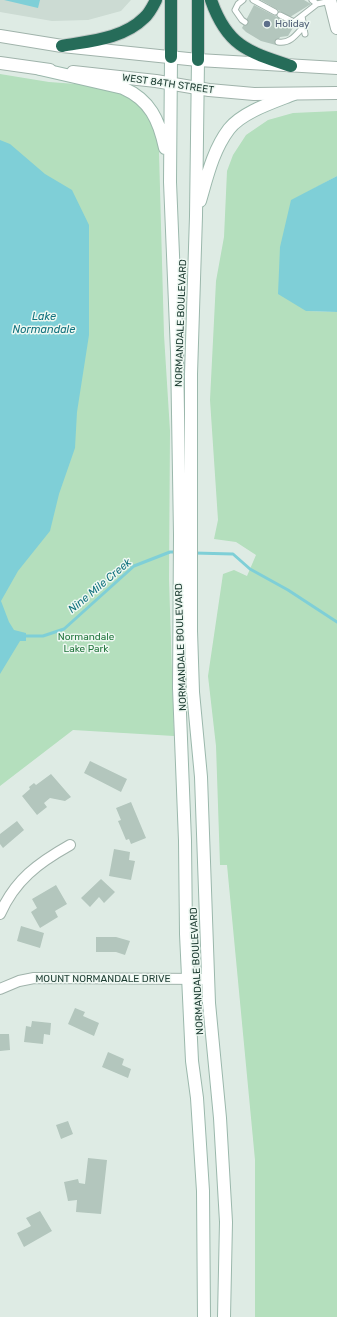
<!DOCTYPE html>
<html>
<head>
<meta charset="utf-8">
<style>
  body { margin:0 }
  canvas { display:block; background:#deebe4 }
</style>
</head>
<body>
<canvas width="337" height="1317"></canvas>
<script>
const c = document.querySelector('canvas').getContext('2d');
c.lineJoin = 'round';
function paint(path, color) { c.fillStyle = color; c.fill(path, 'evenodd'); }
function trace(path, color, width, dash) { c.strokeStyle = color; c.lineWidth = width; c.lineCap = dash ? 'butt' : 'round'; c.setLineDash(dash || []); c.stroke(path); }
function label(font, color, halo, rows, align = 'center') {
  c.font = font + ' Rubik,sans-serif'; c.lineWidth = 3; c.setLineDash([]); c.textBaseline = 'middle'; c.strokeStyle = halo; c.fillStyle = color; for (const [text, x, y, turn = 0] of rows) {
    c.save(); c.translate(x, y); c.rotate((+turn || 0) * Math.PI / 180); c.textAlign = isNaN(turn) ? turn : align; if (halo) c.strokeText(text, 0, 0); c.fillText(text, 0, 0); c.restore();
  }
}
paint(new Path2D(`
  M 0,0 L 131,0 L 121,11 L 88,20 L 52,21 L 0,12 Z`), '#ccdbd3');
paint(new Path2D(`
  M 0,74 L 49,82 L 104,86 L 121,90 L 144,108 L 157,134 L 159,152 L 164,335 L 170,431 L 169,579 L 174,736 L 73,730 L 0,786 Z
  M 337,111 L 337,176 L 291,201 L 306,311 L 337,312 L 337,1317 L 255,1317 L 255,1160 L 227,865 L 220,865 L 216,746 L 208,676 L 223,574 L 234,570 L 247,576 L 256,555 L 236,542 L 214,539 L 218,520 L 210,400 L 216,281 L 224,237 L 227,171 L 233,155 L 246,135 L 268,120 L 293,113 Z`), '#b4dfbd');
paint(new Path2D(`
  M 4,0 L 40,0 L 38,8 Z
  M 0,140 L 10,144 L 45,174 L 72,190 L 89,225 L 89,335 L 77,412 L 75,448 L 59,494 L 50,531 L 18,571 L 1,601 L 9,622 L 14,630 L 26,633 L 26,641 L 20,641 L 0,674 Z
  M 337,176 L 337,312 L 306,311 L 278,294 L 280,247 L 291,200 Z`), '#7fcfd7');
trace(new Path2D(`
  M 194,553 L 233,554 L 250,569 L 288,590 L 337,622
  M 24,636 L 43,636 L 64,629 L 134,566 L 170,552 L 178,552`), '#7fcfd7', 3);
paint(new Path2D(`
  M 261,0 L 304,0 L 311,4 L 290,17 Z
  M 254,5 L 294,26 L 288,36 L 280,37 L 276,45 L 261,41 L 246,32 L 242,28 Z
  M 90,761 L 127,779 L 121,792 L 84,773 Z
  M 51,774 L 71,797 L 65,801 L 50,798 L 44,803 L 47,807 L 37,815 L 22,796 L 30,789 L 29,787 L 34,783 L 36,785 Z
  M 131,802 L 146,838 L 131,844 L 129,839 L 126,840 L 118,821 L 121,820 L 116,808 Z
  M 17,821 L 24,830 L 3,848 L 0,844 L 0,834 Z
  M 114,849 L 130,852 L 129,860 L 135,861 L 131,880 L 109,876 Z
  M 101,879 L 115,892 L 104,903 L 99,897 L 90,907 L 81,898 Z
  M 56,885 L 67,904 L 55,911 L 58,917 L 40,928 L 31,912 L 37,908 L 32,899 Z
  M 21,926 L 44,933 L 40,948 L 17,941 Z
  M 96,937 L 116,937 L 130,941 L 125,955 L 116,952 L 96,952 Z
  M 75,1008 L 85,1012 L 83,1016 L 99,1023 L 94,1036 L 68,1024 Z
  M 32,1021 L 51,1023 L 50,1035 L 44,1034 L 43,1044 L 24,1042 L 26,1026 L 31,1027 Z
  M 0,1034 L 9,1034 L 10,1050 L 0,1051 Z
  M 108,1052 L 124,1059 L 122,1065 L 131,1069 L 128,1078 L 102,1067 Z
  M 68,1121 L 73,1134 L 61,1139 L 56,1125 Z
  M 88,1158 L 107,1160 L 101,1214 L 76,1212 L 77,1200 L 68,1201 L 64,1182 L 78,1179 L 79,1183 L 85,1184 Z
  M 40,1211 L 52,1231 L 24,1247 L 17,1233 L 31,1226 L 26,1218 Z`), '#b3c6bd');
const service = new Path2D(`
  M 243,0 L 238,4 L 235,10 L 242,20 L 245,22
  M 253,0 L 275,12
  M 312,0 L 317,4 L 330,1
  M 280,15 L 294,22 L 317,4
  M 302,16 L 305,34
  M 278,42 C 290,44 296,35 304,26`);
const minor = new Path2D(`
  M 0,914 C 15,880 38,863 70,845
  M 0,989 L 19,981 L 34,978 L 208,979`);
const tertiary = new Path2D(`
  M 330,0 L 337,28
  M 0,36 L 62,46 L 198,60 L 337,68
  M 0,63 L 50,70
  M 73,72 L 156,81 L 209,90 L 254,94 L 337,93`);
const secondary = new Path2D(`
  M 171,57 L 170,182 L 177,352 L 180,535 L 179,688 L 185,841 L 186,934 L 192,1061 L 197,1098 L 203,1191 L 204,1317
  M 198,60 L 196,216 L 191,374 L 191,631 L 193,692 L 201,777 L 209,1003 L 220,1118 L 226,1222 L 224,1317
  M 40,69 L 123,88 C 150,100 159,120 165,148
  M 200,201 C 207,177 213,150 229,129 C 242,112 274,102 294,94`);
const motorway = new Path2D(`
  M 198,0 L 198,60
  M 211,0 C 227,46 248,52 291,66
  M 62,46 C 89,41 123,39 144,18 C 149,14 153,6 156,0
  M 171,57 L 171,0`);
trace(service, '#a0b3ab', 7);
trace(minor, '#a0b3ab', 12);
trace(tertiary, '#a0b3ab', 14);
trace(secondary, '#9bb8ac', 14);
trace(motorway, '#c0c8c6', 14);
trace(service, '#fff', 5);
trace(minor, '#fff', 10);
trace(tertiary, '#fff', 12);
trace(secondary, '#fff', 12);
trace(motorway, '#266c59', 12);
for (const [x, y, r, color] of [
  [267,24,4,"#5c6f8a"]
]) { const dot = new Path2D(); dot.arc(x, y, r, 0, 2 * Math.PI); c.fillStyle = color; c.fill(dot); trace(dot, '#eef8f2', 1.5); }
label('10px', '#4e5e75', '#eef8f2', [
  ["Holiday",275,24]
], 'left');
label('10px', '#1d3c32', '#eef8f2', [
  ["WEST 84TH STREET",168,84,8],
  ["NORMANDALE BOULEVARD",181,323,-88],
  ["NORMANDALE BOULEVARD",181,647,-92],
  ["NORMANDALE BOULEVARD",197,971,-93],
  ["MOUNT NORMANDALE DRIVE",103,979]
]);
label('10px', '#24773f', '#eef8f2', [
  ["Normandale",86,637],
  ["Lake Park",86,649]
]);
label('italic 11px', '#12727e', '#eef8f2', [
  ["Lake",44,317],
  ["Normandale",44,330],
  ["Nine Mile Creek",100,586,-40]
]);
</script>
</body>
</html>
